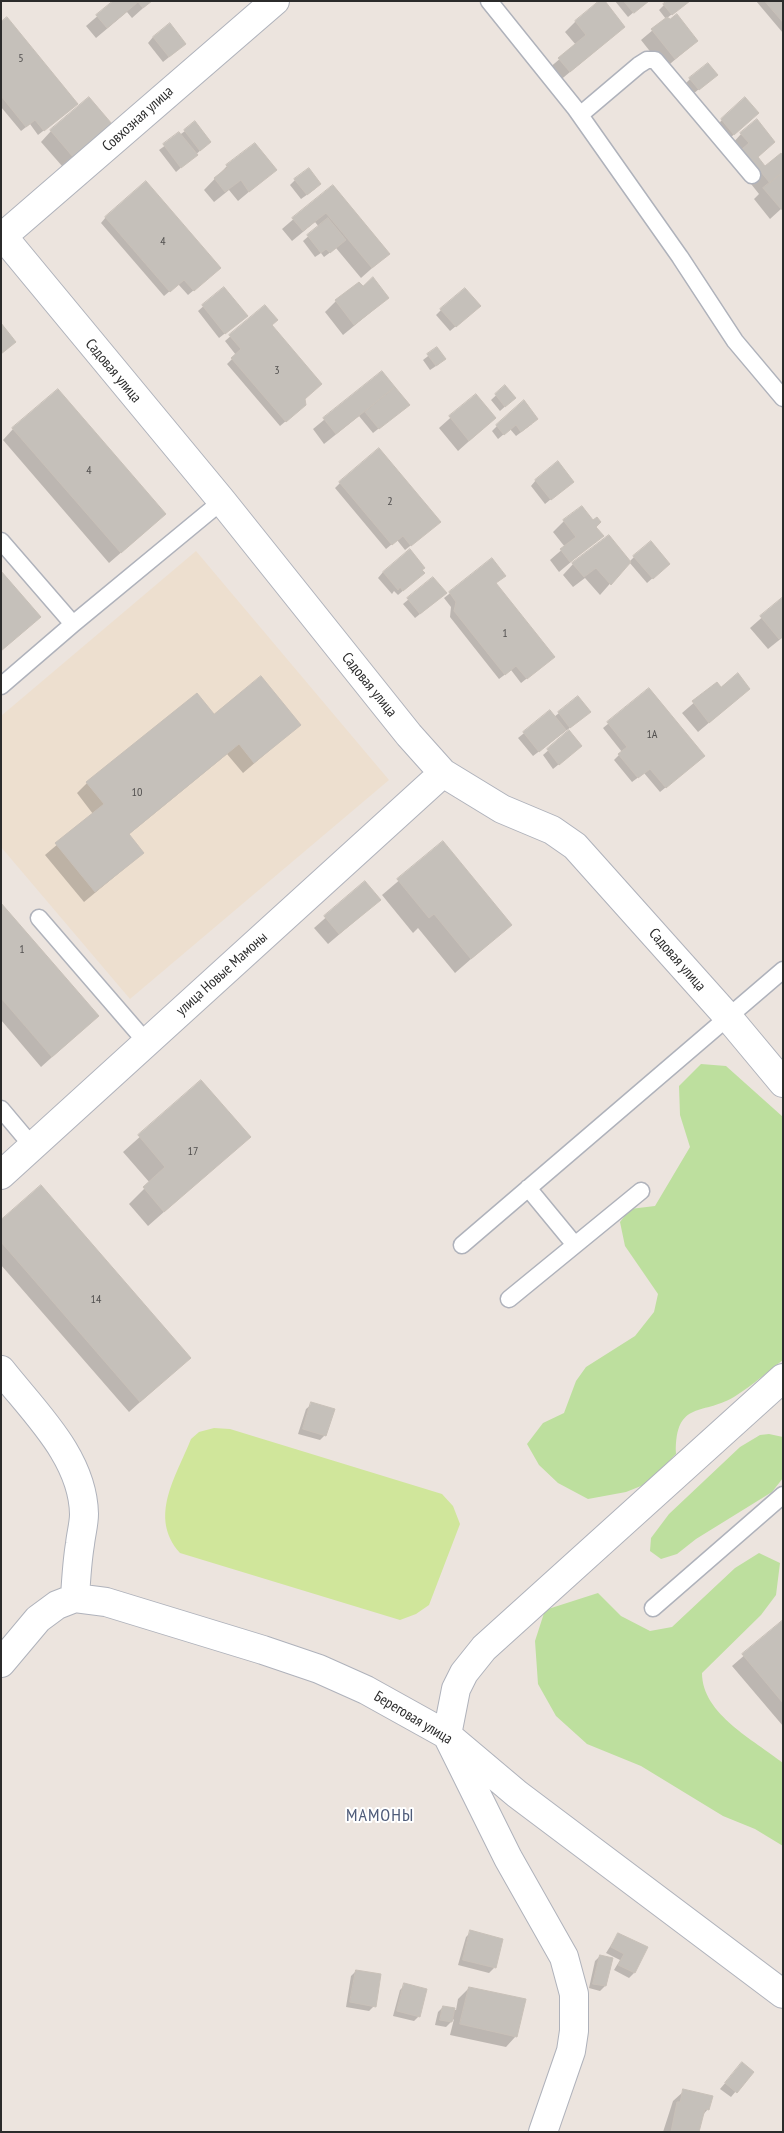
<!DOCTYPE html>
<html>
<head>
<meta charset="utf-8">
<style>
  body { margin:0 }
  #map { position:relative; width:784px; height:2133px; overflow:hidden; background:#ece4de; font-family:"PT Sans Narrow",sans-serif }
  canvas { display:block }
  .frame { position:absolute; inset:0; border:2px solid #2b2b2b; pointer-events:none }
</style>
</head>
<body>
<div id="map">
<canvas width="784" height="2133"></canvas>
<div class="frame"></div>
</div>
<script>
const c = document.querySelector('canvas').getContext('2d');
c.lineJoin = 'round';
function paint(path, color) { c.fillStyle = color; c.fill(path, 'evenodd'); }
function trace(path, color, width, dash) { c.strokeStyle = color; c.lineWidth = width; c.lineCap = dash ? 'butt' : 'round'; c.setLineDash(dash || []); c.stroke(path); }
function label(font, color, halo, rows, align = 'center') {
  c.font = font + ' "PT Sans Narrow",sans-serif'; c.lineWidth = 4; c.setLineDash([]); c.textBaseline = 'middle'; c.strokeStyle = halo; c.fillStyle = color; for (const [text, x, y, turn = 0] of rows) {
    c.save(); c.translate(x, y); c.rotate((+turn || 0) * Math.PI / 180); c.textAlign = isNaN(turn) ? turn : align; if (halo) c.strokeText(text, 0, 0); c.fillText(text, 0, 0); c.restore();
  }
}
paint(new Path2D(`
  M 196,551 L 389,780 L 130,999 L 1,847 L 1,716 Z`), '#eddfcf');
paint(new Path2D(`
  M 701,1064 L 726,1066 L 783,1117 L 783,1360 C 767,1372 753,1385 737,1395 C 704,1417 675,1398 676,1454 L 646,1484 L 626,1492 L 588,1499 L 558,1483 L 539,1465 L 527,1444 L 543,1423 L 564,1413 L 576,1381 L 586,1367 L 635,1336 L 654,1312 L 658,1294 L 625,1246 L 620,1222 L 630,1209 L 655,1206 L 690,1147 L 680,1115 L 679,1086 Z
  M 769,1434 L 783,1437 L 783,1478 L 772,1492 L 696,1539 L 677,1554 L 661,1559 L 650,1551 L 651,1538 L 669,1514 L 740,1447 L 760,1435 Z
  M 759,1553 L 780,1563 L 776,1595 L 761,1615 L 702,1673 C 702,1714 754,1740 783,1763 L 783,1846 L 755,1829 L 723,1816 L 641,1766 L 587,1744 L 556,1716 L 538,1684 L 535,1641 L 545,1610 L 598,1593 L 621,1616 L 650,1631 L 672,1627 L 735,1568 Z`), '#bddf9e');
paint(new Path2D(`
  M 214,1428 L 230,1429 L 442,1494 L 453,1506 L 460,1524 L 429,1605 L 416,1614 L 400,1620 L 180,1553 C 148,1517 176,1477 191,1439 L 199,1432 Z`), '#d0e69b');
paint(new Path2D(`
  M 115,1 L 151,1 L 132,18 L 127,12 L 96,38 L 86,26 Z
  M 615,1 L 647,1 L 628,17 Z
  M 689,1 L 667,18 L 697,41 L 664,69 L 641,40 L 666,19 L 659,10 L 664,5 Z
  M 756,1 L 783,1 L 783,33 Z
  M 575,22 L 624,27 L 558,82 L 548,69 L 576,45 L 565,32 Z
  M 1,24 L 71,109 L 38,135 L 30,124 L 21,131 L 1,107 Z
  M 153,37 L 179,49 L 163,62 L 148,43 Z
  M 716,75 L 693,94 L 685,84 L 690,79 Z
  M 752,118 L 729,139 L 717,125 L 722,120 Z
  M 51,131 L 99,134 L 62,166 L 41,142 Z
  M 185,131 L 210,142 L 176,172 L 159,150 Z
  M 741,134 L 773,142 L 757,158 L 765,168 L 783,158 L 783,211 L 781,209 L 770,219 L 754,199 L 759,194 L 732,160 L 731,145 Z
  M 227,166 L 275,170 L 238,201 L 229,190 L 214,202 L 204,190 Z
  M 295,180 L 315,189 L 301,199 L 290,185 Z
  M 332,186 L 388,254 L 361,278 L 336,248 L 324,257 L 321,253 L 315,257 L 303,241 L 319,227 L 315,222 L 292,241 L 282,229 Z
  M 106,217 L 214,273 L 188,295 L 178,284 L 164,296 L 101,223 Z
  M 224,288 L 241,321 L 219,338 L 198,311 Z
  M 362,288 L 388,298 L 343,335 L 325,312 L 336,301 Z
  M 265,306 L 271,325 L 304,399 L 299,410 L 280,426 L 227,364 L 236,355 L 225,341 Z
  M 441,310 L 474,311 L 450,331 L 436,315 Z
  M 437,349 L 439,364 L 430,370 L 423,360 Z
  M 382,372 L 408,405 L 373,433 L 359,416 L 324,444 L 313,429 Z
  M 505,387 L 509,403 L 500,411 L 491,400 Z
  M 476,395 L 495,418 L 458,451 L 439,428 Z
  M 532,424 L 516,436 L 510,429 L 498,439 L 492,431 L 497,426 Z
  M 13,429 L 154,524 L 109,563 L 3,440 Z
  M 536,480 L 567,486 L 545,504 L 531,486 Z
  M 340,483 L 434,527 L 405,550 L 397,540 L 386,549 L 335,488 Z
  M 564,521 L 595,527 L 602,536 L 559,572 L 550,560 L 565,547 L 553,532 Z
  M 634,557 L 663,569 L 647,583 L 629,562 L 600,595 L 585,578 L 573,587 L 563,575 L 573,564 L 629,562 Z
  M 492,560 L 495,584 L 548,662 L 521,683 L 511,670 L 499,679 L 450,617 L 451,607 L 444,598 Z
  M 421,571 L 418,578 L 398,595 L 394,591 L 392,594 L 378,578 L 383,572 Z
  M 433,579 L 440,598 L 415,618 L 403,604 Z
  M 783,599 L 783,637 L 768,649 L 750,628 Z
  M 717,683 L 721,689 L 749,689 L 698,732 L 682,713 Z
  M 649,690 L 698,761 L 660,792 L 644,773 L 632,782 L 614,760 L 622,752 L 603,728 Z
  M 578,698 L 584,717 L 533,756 L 518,738 L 550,712 L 554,717 Z
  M 214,716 L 299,725 L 243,773 L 227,754 L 128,835 L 143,853 L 84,902 L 45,855 L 93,814 L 77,793 L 87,783 Z
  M 569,732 L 575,751 L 553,769 L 543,755 Z
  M 443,843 L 510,925 L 455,973 L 418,928 L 413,933 L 382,895 Z
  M 365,883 L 368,910 L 328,944 L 314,928 Z
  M 1,905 L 98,1016 L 41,1067 L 1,1020 Z
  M 201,1082 L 249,1137 L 148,1226 L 129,1204 L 150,1183 L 123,1152 Z
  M 1,1222 L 189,1358 L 129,1412 L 1,1265 Z
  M 312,1404 L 325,1435 L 320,1440 L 298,1434 L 306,1409 Z
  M 783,1622 L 783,1726 L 732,1666 Z
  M 471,1932 L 494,1968 L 489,1973 L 458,1965 L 466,1937 Z
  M 618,1934 L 646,1948 L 634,1973 L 629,1978 L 614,1970 L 620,1960 L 606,1953 Z
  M 600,1956 L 605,1986 L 600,1991 L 589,1988 L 595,1961 Z
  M 356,1971 L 374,2006 L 369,2011 L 346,2007 L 351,1976 Z
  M 405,1985 L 419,2016 L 414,2021 L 393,2016 L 400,1990 Z
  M 469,1988 L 516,2036 L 506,2047 L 450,2035 L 454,2019 L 446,2027 L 435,2025 L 438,2012 L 443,2007 L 456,2010 L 458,1999 Z
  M 737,2069 L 752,2072 L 731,2097 L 720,2089 Z
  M 684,2091 L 708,2109 L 702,2116 L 698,2132 L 663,2132 L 673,2101 Z`), '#0003');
const building = new Path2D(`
  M 113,1 L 152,1 L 143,8 L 138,2 L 107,28 L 96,15 Z
  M 599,1 L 605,1 L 625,27 L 570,72 L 558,58 L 586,35 L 575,21 Z
  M 624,1 L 649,1 L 634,13 Z
  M 667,1 L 690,1 L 672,15 L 663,4 Z
  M 765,1 L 783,1 L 783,22 Z
  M 677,14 L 698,41 L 675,59 L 651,29 L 667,17 L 670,19 Z
  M 7,17 L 78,104 L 44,131 L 35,120 L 26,127 L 1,96 L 1,22 Z
  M 170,23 L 186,44 L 169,57 L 153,37 Z
  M 708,63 L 718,75 L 699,90 L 689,78 Z
  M 89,97 L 112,124 L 73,157 L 50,130 Z
  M 745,97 L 759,113 L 734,135 L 721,119 Z
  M 757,119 L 775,142 L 758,157 L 765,166 L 781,153 L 783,156 L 783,172 L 770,183 L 742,149 L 749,143 L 740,133 Z
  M 195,121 L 211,142 L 200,151 L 184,130 Z
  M 179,132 L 198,155 L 181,168 L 163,144 Z
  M 255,143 L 277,170 L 249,192 L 241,180 L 225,192 L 214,178 L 228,167 L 226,165 Z
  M 309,168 L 321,184 L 307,195 L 294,179 Z
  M 783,172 L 783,208 L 781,209 L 763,188 Z
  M 146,181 L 221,268 L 194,291 L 184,280 L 170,292 L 105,217 Z
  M 333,185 L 390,254 L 372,268 L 326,213 L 303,231 L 292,218 Z
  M 328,218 L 346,240 L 330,253 L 326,249 L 321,253 L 307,235 Z
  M 373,277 L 389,298 L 354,325 L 335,300 L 359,282 L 363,286 Z
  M 224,287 L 248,316 L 225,334 L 202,305 Z
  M 465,288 L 481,306 L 456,327 L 440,309 Z
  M 265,305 L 278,320 L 272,325 L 322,384 L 305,399 L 306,405 L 286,422 L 231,358 L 241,349 L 229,335 Z
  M 1,323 L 16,342 L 1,354 Z
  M 437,347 L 446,359 L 436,366 L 427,354 Z
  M 382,371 L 395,387 L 336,434 L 323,418 Z
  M 505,385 L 516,398 L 505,407 L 495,394 Z
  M 395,387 L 410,405 L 379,429 L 365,412 Z
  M 58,389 L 166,514 L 121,553 L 12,428 Z
  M 476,394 L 496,418 L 469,441 L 449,416 Z
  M 524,400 L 538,419 L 521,432 L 516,425 L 504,435 L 496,425 Z
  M 379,448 L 441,522 L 411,546 L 403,536 L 392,545 L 339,482 Z
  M 558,461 L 574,482 L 551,500 L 535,480 Z
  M 582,506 L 593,520 L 597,517 L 601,522 L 596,527 L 604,536 L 570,562 L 560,549 L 576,537 L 563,520 Z
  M 609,535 L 631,562 L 611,585 L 596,568 L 584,577 L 572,563 Z
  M 651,541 L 670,564 L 653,579 L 633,556 Z
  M 410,549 L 425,568 L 422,570 L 425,573 L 403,591 L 400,587 L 398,590 L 383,572 Z
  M 492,558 L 506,576 L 496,583 L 555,657 L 527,679 L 516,666 L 505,675 L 454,611 L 456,602 L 449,592 Z
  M 1,571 L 41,617 L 1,651 Z
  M 433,577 L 447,593 L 420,614 L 407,598 Z
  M 783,597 L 783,637 L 779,639 L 760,616 Z
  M 738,673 L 750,689 L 709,723 L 692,701 L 717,682 L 721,687 Z
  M 261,676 L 301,725 L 254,763 L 239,744 L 129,834 L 144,853 L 95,892 L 55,843 L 104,804 L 86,782 L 197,693 L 214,714 Z
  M 649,688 L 705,756 L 666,788 L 650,769 L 638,778 L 618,754 L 627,747 L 607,722 Z
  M 578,696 L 591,712 L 570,728 L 558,712 Z
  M 550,710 L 566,730 L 539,752 L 523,732 Z
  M 569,730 L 582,746 L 559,765 L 547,749 Z
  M 443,841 L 512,925 L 471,959 L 434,914 L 429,918 L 397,879 Z
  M 365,881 L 381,900 L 339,934 L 324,916 Z
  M 1,903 L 99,1016 L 52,1057 L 1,998 Z
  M 201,1080 L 251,1137 L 164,1212 L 143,1187 L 165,1167 L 138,1135 Z
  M 41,1185 L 191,1358 L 140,1402 L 1,1242 L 1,1220 Z
  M 311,1402 L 335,1409 L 326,1436 L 303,1429 Z
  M 783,1620 L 783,1703 L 742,1654 Z
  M 470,1930 L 503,1939 L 496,1968 L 463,1960 Z
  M 618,1933 L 648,1947 L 635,1973 L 618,1965 L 624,1954 L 611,1947 Z
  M 600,1955 L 613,1958 L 606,1986 L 593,1984 Z
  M 356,1970 L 381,1974 L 376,2007 L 350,2002 Z
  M 404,1983 L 427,1989 L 420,2017 L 397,2011 Z
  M 469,1987 L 526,1999 L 517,2037 L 460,2024 Z
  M 443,2006 L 455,2008 L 452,2022 L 440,2020 Z
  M 742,2062 L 754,2072 L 737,2093 L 725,2083 Z
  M 683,2089 L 713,2096 L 709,2110 L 705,2109 L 699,2132 L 671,2132 L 677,2102 L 680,2102 Z`);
paint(building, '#c5c0ba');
trace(building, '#c8c0b8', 1);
const service = new Path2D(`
  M 489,1 L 575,108 L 680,257 L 735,341 L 783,398
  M 580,115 L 639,65 L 647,60 L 655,60 L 752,175
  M 1,541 L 73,624
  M 1,686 L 73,624 L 222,501
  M 39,918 L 147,1043
  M 1,1109 L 33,1147
  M 528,1188 L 575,1245
  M 462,1245 L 783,970
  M 509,1299 L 641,1191
  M 653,1608 L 783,1495`);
const minor = new Path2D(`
  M 1,234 L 222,501 L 409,735 L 443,773 L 502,809 L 552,830 L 575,846 L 728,1017 L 783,1083
  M 1,238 L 275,1
  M 1,1175 L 443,773
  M 1,1370 C 34,1412 83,1457 84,1514 C 84,1524 81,1534 80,1544 C 77,1562 76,1580 75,1598
  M 1,1663 L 38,1619 L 57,1605 L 75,1598 L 106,1602 L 263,1650 L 319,1669 L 366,1690 L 447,1735 L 517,1794 L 783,1994
  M 543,2132 L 571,2051 L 574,2031 L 574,1994 L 564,1957 L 508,1858 L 447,1735 L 456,1689 L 464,1673 L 484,1648 L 783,1378`);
trace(service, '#afb2bb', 19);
trace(minor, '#afb2bb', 30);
trace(service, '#fff', 16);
trace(minor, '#fff', 28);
label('12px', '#52504f', null, [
  ["5",21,59],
  ["4",163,242],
  ["3",277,371],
  ["4",89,471],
  ["2",390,502],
  ["1",505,634],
  ["1А",652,735],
  ["10",137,793],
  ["1",22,950],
  ["17",193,1152],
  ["14",96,1300]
]);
label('15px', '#2b2b2b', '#fff', [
  ["Совхозная улица",138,119,-42],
  ["Садовая улица",113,371,50],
  ["Садовая улица",369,685,51],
  ["Садовая улица",677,960,49],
  ["улица Новые Мамоны",222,974,-42],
  ["Береговая улица",413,1718,31]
]);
c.letterSpacing = '1px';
label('18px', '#4e5b79', '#fff', [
  ["МАМОНЫ",380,1816]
]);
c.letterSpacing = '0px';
</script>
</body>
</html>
